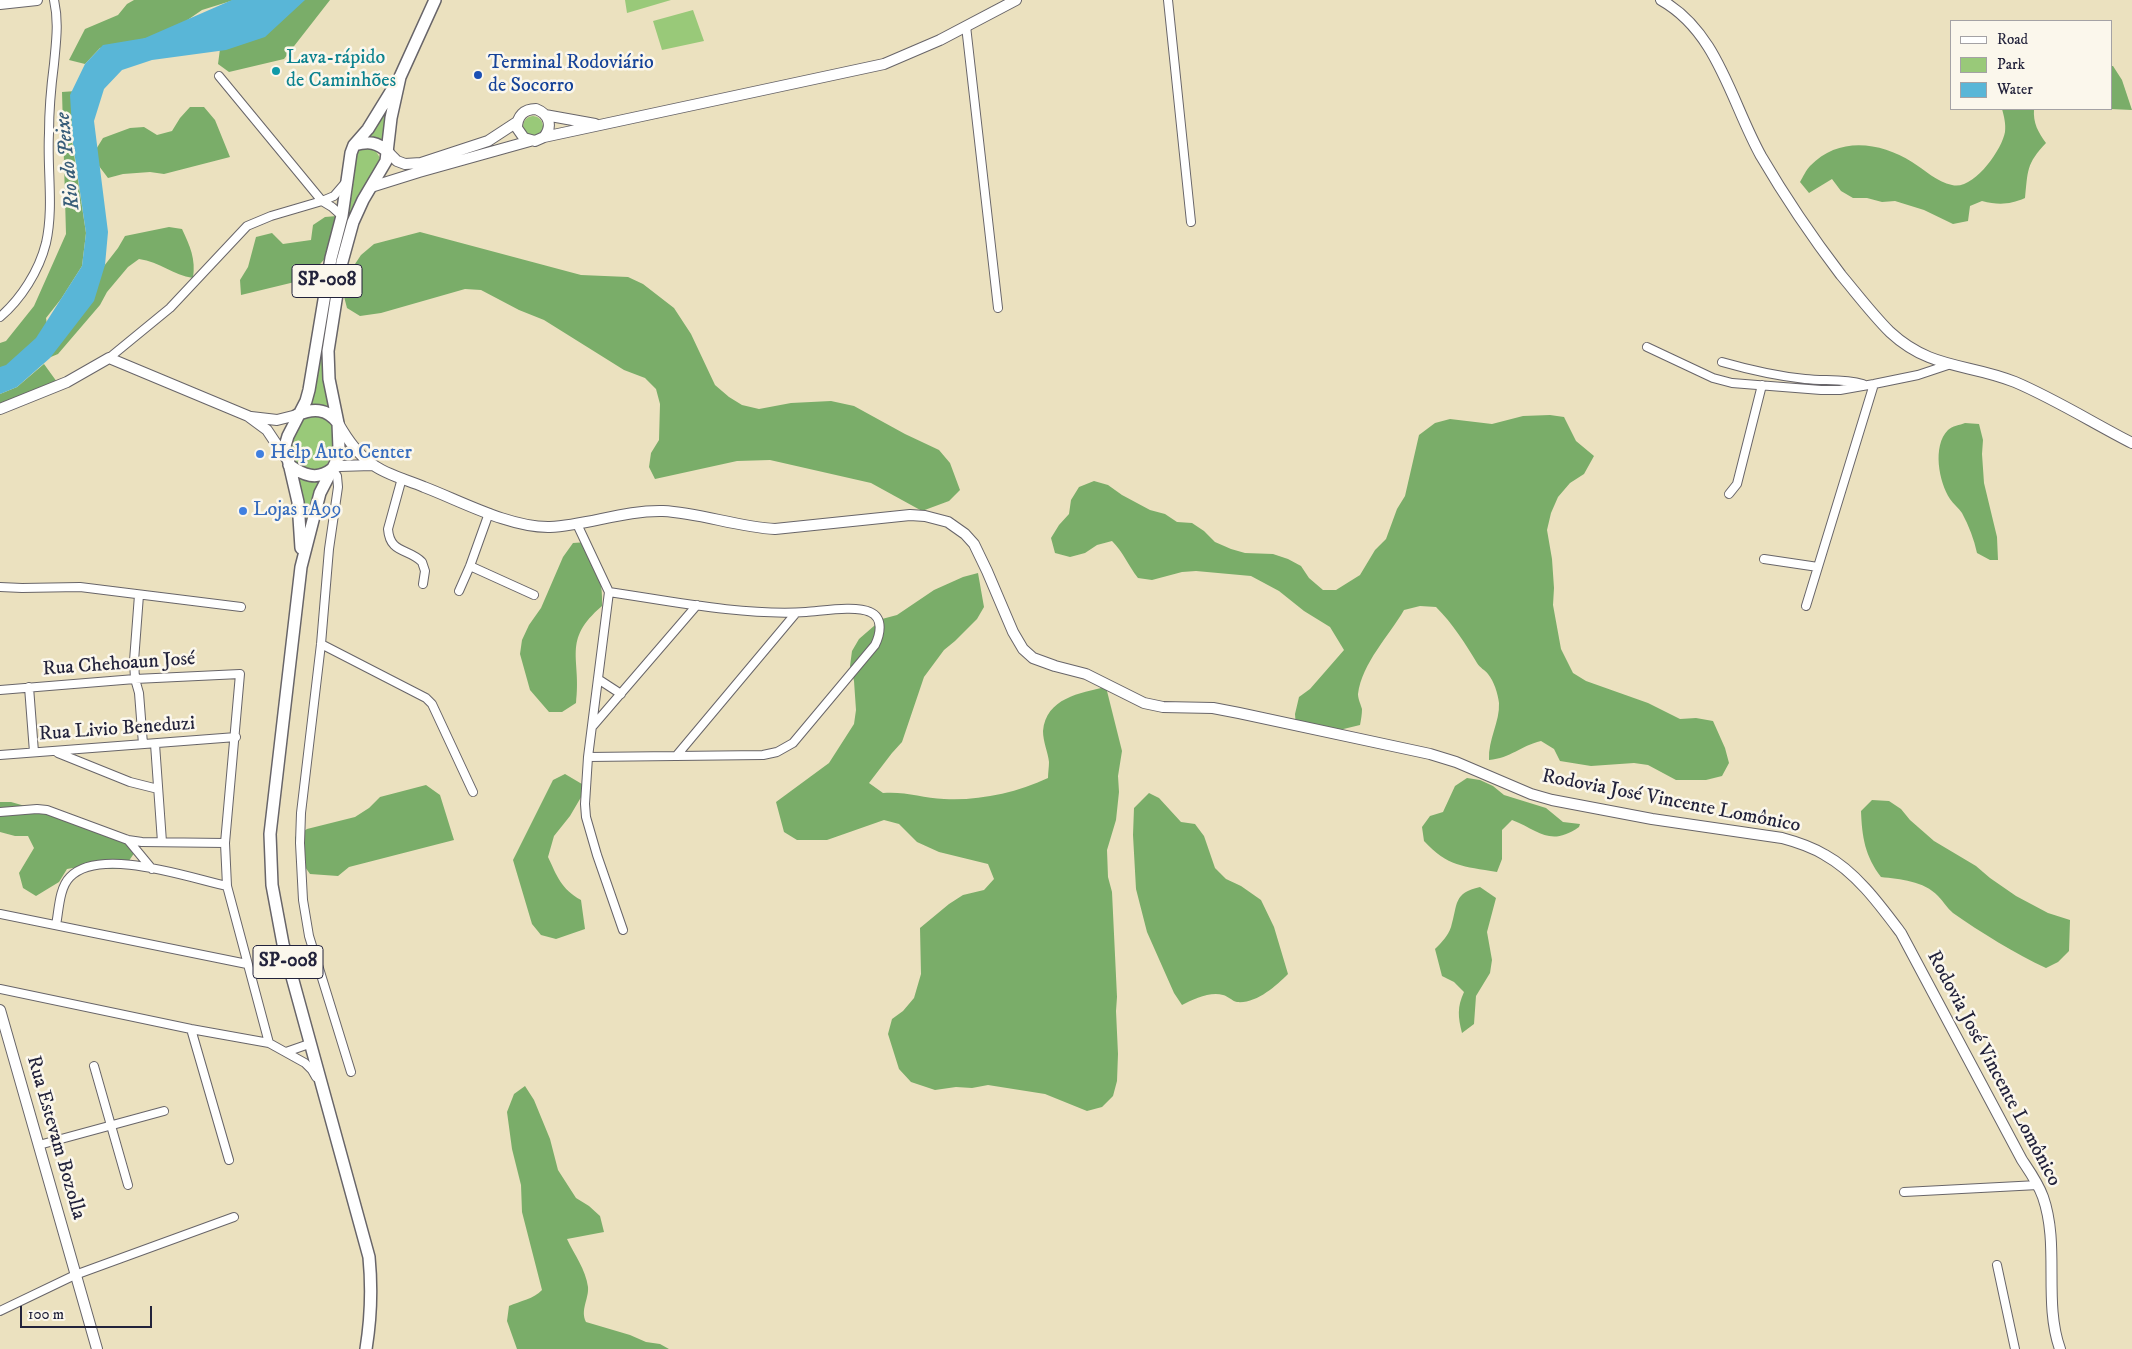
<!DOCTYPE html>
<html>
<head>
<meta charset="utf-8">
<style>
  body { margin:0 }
  #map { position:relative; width:2132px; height:1349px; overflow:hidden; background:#ebe1bf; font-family:"IM FELL DW Pica",serif }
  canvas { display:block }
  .legend { position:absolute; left:1950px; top:20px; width:162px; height:90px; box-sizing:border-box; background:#fbf7ec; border:1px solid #a4a2a5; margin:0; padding:6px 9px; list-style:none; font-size:15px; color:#22223b }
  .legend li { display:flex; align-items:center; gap:10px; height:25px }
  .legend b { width:25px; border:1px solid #a4a2a5 }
  .scale { position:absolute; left:20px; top:1306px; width:132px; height:22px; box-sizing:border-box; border:2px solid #22223b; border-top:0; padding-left:6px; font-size:15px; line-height:18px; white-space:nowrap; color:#22223b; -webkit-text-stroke:4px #fbf7ec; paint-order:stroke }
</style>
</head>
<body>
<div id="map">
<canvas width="2132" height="1349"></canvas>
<ul class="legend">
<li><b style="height:6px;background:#fff"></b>Road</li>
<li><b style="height:14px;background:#99c979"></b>Park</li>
<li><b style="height:14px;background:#59b6d7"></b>Water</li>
</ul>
<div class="scale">100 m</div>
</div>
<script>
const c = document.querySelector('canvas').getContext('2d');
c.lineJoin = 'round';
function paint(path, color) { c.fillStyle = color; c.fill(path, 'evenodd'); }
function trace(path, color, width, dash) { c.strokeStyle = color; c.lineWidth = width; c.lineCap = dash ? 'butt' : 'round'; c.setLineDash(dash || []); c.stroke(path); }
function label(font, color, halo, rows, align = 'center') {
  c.font = font + ' "IM FELL DW Pica",serif'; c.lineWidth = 5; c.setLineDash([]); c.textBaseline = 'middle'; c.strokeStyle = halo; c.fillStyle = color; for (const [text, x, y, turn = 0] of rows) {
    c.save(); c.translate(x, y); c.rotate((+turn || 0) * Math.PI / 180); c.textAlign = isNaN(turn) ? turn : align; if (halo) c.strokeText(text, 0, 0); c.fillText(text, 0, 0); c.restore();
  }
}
paint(new Path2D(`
  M 625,0 L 671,0 L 627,13 Z
  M 693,10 L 704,41 L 662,50 L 653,21 Z
  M 388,109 L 383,141 L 367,135 Z
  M523 126a10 10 0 1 1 20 0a10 10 0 1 1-20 0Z
  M 362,148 L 374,148 L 380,158 L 346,221 L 352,194 L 356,157 L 358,151 Z
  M 322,348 L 324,349 L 323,368 L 331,410 L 318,405 L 309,405 L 314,392 Z
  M 311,415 L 321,416 L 331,421 C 334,437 334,454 325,468 C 312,472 306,469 294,463 C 289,445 290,422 311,415 Z
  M 297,476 L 319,480 L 304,534 Z`), '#99c979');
paint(new Path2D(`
  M 134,0 L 234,0 L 202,10 L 167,34 L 100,48 L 85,64 L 69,60 L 85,29 L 118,15 L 127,4 Z
  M 297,0 L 330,0 L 284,59 L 229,72 L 218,64 L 220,49 Z
  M 2111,66 L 2113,66 L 2122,80 L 2132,110 L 2110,109 Z
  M 76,91 L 72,141 L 86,233 L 82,266 L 61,299 L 46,318 C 52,343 18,357 0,370 L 0,343 L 6,341 L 34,306 L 66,234 L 62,92 Z
  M 190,107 L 204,107 L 215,120 L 230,157 L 164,174 L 150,172 L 123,174 L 108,178 L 99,166 L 95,151 L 103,138 L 130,128 L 144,127 L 157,135 L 172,131 L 180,118 Z
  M 2002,109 L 2034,109 C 2033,123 2038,132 2046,143 C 2026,164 2028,171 2025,198 C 2009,205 1998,205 1982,201 L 1970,206 L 1968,221 L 1953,224 L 1924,210 L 1895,201 L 1882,202 L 1867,198 L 1853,198 L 1841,191 L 1832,179 L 1809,193 L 1800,182 C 1803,177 1806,170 1810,166 C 1839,136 1880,142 1912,162 C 1925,170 1937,182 1952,185 C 1973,191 2002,150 2005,132 C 2006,124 2004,116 2002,109 Z
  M 337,216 L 335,247 L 314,271 L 303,280 L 241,295 L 240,280 L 248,267 L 256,237 L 272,233 L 283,244 L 311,240 L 313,225 L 325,217 Z
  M 169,227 L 182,229 C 190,246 196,259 193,278 C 173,275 160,262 139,259 L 128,267 L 107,292 L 100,305 L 58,354 L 46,359 L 73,306 L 118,248 L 125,236 Z
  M 420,232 L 581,275 L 628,277 L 643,284 L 674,308 L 691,334 L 715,385 L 729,397 L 742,405 L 759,409 L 791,403 L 831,401 L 854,406 L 905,434 L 939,450 L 950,463 L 960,490 L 949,501 L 922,511 L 871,483 L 770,460 L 737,461 L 655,479 L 649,467 L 651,453 L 659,440 L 660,404 L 656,389 L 645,378 L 624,370 L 544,320 L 519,310 L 481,290 L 465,289 L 381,313 L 360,316 L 347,308 L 341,285 L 361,255 L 374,244 Z
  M 44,364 L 57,382 L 0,405 L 0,394 L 17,387 Z
  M 1550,415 L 1564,417 L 1576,441 L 1594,456 L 1584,474 L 1570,483 L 1558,497 L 1551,513 L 1547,530 L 1552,559 L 1554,588 L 1553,605 L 1561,649 L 1573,673 L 1586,681 L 1648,703 L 1680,719 L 1696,718 L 1713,721 L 1725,748 L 1729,763 L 1722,776 L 1706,780 L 1676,780 L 1648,765 L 1634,763 L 1591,766 L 1560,761 L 1554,749 L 1541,741 C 1520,746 1511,758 1489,760 C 1488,739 1500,722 1499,703 C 1498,694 1494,681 1488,674 C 1485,670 1480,668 1477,663 C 1465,643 1453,624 1436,607 L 1420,606 L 1404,610 C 1389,636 1362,663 1358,694 C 1358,699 1361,705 1362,709 C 1362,714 1361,720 1360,725 L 1327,733 L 1296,728 L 1295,714 L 1299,697 L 1310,689 L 1344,650 L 1330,627 L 1304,611 L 1279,591 L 1251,576 L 1196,571 L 1182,572 L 1152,580 L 1138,578 C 1128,565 1123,552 1112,541 L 1097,545 L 1085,553 L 1070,557 L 1055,553 L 1051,538 L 1059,525 L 1069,514 L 1071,500 L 1079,487 L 1094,481 L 1108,485 L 1122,495 L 1150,510 L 1165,514 L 1177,522 L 1192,523 L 1204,531 L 1215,542 L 1231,549 L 1245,553 L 1273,554 L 1288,559 L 1301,566 L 1309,578 L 1323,590 L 1336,590 L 1360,575 L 1375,550 L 1386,539 L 1397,509 L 1405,496 L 1419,435 L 1435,423 L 1450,419 L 1492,424 L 1523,416 Z
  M 1965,423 L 1979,424 L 1983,440 L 1982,454 L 1984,483 L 1997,537 L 1998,560 L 1990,560 L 1977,553 C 1974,539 1969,526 1962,513 C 1959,508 1953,504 1950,499 C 1939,482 1932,446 1948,430 C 1952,426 1960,425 1965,423 Z
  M 587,542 C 597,565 603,580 602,606 C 561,641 582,658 576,703 L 562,712 L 549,712 L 530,690 L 520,654 L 522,640 L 529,625 L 541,608 L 563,557 L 573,543 Z
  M 978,573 L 984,607 L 977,619 L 955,641 L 944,650 L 924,677 L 902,742 L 892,753 L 869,783 L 883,793 C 904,791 923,798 944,799 C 978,801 1016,793 1048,778 C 1048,773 1049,767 1049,762 C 1048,752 1043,742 1043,731 C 1046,698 1080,693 1106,687 L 1122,751 L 1118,776 L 1119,792 L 1116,820 L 1107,850 L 1108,877 L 1112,892 L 1117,997 L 1116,1011 L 1118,1054 L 1117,1081 L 1113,1096 L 1102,1107 L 1087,1111 L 1045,1094 L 988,1085 L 972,1088 L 956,1087 L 935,1090 L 911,1082 L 899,1069 L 888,1034 L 892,1019 L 903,1011 L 914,998 L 921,974 L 920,928 L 949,904 L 963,895 L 984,890 L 994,879 L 988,864 L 939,852 L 917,842 L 899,824 L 884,820 L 827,840 L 797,840 L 784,832 L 776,802 L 829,763 L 854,724 L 856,710 L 854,681 L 850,666 L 852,651 L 859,639 L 882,619 L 897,615 L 934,590 L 963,577 Z
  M 565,774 L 587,787 L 570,816 L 554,836 L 548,857 C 557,876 561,889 581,900 L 585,929 L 556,939 L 541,935 L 532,924 L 513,860 L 553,780 Z
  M 1467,778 L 1480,780 L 1493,786 L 1504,795 L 1546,808 L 1563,822 L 1580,824 L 1579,827 C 1550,847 1540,831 1512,820 L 1502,830 L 1502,859 L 1497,872 C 1463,866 1448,867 1424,841 L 1422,827 L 1430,816 L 1443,812 L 1455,786 Z
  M 426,785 L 440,795 L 454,840 L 349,867 L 338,876 L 310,874 C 301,862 296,853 295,837 L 307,829 L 355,817 L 369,808 L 380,797 Z
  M 1149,793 L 1159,798 L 1181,822 L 1195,824 L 1204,836 L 1215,868 L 1226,879 L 1241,886 L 1261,900 L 1274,927 L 1288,974 C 1276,986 1256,1004 1237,1002 C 1232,1001 1228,996 1223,995 C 1211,991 1193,999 1182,1005 L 1174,993 L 1147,932 L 1136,889 L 1133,835 L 1134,808 Z
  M 1872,800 L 1889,801 L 1901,809 L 1910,820 L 1934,841 L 1976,866 L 1990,878 L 2016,896 L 2048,913 L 2070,920 L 2069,951 L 2058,962 L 2046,968 C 2016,954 1980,932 1953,913 C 1947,908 1943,901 1938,896 C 1924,881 1900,879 1881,877 C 1865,856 1862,837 1861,811 Z
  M 0,802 L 11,802 L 106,829 L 137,849 L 124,868 L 110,869 L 96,864 L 67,869 L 59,882 L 36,896 L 23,888 L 19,873 L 34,848 L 28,836 L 15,836 L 0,832 Z
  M 1480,887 L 1496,898 L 1487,932 L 1492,960 L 1490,973 L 1476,996 L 1474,1024 L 1462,1033 C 1458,1017 1457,1007 1464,992 L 1454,982 L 1442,976 L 1435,949 C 1442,942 1448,936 1451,927 C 1458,904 1453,893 1480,887 Z
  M 525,1086 L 534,1100 L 550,1139 L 558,1170 L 576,1198 L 589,1206 L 600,1216 L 604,1232 L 567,1239 C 574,1254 586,1270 588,1287 C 589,1299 580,1310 586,1322 L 630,1335 L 646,1342 L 660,1344 L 669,1349 L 517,1349 L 507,1321 L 509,1306 C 520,1301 534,1299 542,1290 L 522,1212 L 521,1185 L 512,1149 L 507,1112 L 514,1094 Z`), '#7aad69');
paint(new Path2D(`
  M 232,0 L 305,0 L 265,37 L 226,50 L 152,60 L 122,70 L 104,89 L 94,121 L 108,232 L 105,265 L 94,301 L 50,358 L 17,387 L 0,394 L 0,367 L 6,365 L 36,338 L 82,266 L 86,233 L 73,144 L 70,95 L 85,64 L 103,45 L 145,38 Z`), '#59b6d7');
const street = new Path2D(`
  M 1168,0 L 1191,222
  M 966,26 L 998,308
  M 219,76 L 322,201 L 332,207 L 342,216
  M 0,317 C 21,299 39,271 46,243 C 54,207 47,170 49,133 C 49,110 51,87 54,64 C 56,42 59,22 54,0
  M 1647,347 L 1713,378 L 1732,383 L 1821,390 L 1840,390 L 1874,384 L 1918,375 L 1948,365
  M 109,358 L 170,308 L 247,226 L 271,216 L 322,201 L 334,196 L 346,182
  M 1722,362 C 1750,370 1777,376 1805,379 C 1825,381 1844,379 1863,384
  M 332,469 L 337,476 L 338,487 L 329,549 L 321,644 L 301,813 L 300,843 L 303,900 L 309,936 L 351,1072
  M 402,478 L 388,529 C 390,554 408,548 422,562 L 425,571 L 423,584
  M 1729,494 L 1737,484 L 1762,385
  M 577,524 L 609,592 C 670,601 744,616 806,612 C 822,611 856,605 870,612 C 884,618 880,635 875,645 L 793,743 L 777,752 L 763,755 L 588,757
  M 1764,559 L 1818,567
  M 470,566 L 534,595
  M 0,587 L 22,588 L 80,587 L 241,607
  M 459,591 L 470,566 L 489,513
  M 609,592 L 588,757 L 585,804 L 586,817 L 597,855 L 623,930
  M 139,595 L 134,661 L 135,679 L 139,693 L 143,744
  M 1806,606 L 1874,384
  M 321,644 L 426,698 L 432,704 L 473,792
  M 598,679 L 621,694
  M 29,687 L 34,752
  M 0,690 L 135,679 L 240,674 L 225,843 L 227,886 L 269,1043
  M 592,727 L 697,605
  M 155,744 L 162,842
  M 58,753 L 130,782 L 158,789
  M 0,755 L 236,737
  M 677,755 L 796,613
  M 0,812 L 37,809 L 47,810 L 128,840 L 142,842 L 225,843
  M 128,840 L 152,869
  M 0,914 L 247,964
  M 56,925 C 59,910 59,888 70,877 C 100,846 190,878 227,886
  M 0,989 L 191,1029 L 269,1043 L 305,1063 L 312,1070 L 316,1077
  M 191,1029 L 229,1160
  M 286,1052 L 309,1044
  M 94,1066 L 128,1185
  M 39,1145 L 164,1111
  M 1904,1192 L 2038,1185
  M 1997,1265 L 2015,1349
  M 0,1311 L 75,1275 L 234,1217`);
const secondary = new Path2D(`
  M 1661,0 C 1718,32 1731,102 1761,156 C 1785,197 1812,237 1841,275 C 1857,294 1872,314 1890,332 C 1931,370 1968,363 2015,382 C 2055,399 2093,423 2132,443
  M 0,4 L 37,0
  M 545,115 L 595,124
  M 544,137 C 553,126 549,114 536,109 C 524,109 517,116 517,128 L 524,138 L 535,141 L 544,137 L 884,64 L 940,40 L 1016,0
  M 388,152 L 397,161 L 405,164 L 421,163 L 488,141 L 517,122
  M 371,187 L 419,172 L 530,141
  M 0,409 L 67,382 L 109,358 L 248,416 L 267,430 L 285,457
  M 251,417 L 277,420 L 297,415
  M 338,423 C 347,439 357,454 372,464 C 386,475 408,480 424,487 C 461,501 510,528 550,527 C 588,525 625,510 663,511 C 701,513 737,527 775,529 L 910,515 L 925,516 L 948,522 L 965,534 L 974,544 L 987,571 L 1013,632 L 1023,649 L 1033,658 L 1055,666 L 1086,674 L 1144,703 L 1163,707 L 1213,708 L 1239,713 L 1430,754 L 1456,762 L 1531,794 L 1552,800 L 1652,819 L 1782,838 C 1797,842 1812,847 1825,855 C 1856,872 1880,905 1901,933 L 2022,1160 C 2030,1172 2038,1183 2043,1197 C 2060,1246 2043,1301 2060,1349
  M 332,469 L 339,466 L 372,465
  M 0,1010 L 97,1349`);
const primary = new Path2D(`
  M 354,145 C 369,141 377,142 388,152
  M 297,415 C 313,408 327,408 338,423
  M 289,465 C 303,475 317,481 332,469
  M 301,548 L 298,502 L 285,446 L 288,436 L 306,401 L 309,390 L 331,258 L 342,216 L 351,153 L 354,145 L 368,129 L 400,77 L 435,0
  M 366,1349 C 371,1318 372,1288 369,1257 L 283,944 L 272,885 L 270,834 L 301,567 L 320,493 L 337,460 L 339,449 L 338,423 L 329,379 L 328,351 L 342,262 L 353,222 L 363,200 L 386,161 L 391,118 L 400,77`);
trace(street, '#686569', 10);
trace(secondary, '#686569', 12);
trace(primary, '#686569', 14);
trace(street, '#fff', 8);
trace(secondary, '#fff', 10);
trace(primary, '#fff', 11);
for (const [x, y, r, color] of [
  [276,71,5,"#0f9aa8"],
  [478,75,5,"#1a4fb4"],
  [260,454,5,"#3f7fe0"],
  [243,511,5,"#3f7fe0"]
]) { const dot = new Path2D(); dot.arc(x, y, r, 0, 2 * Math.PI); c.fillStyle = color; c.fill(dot); trace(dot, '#fbf7ec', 2); }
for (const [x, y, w] of [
  [327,281,70],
  [288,962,70]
]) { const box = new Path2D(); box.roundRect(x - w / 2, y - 16.5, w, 33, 4); c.fillStyle = '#fbf7ec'; c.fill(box); trace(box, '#22223b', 1); }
label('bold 19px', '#22223b', null, [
  ["SP-008",327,281],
  ["SP-008",288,962]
]);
label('20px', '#0d838f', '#fbf7ec', [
  ["Lava-rápido",286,59],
  ["de Caminhões",286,82]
], 'left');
label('20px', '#164399', '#fbf7ec', [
  ["Terminal Rodoviário",488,64],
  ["de Socorro",488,87]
], 'left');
label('20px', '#366cbe', '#fbf7ec', [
  ["Help Auto Center",270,454],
  ["Lojas 1A99",253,511]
], 'left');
label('20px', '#22223b', '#fbf7ec', [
  ["Rua Chehoaun José",119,665,-4],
  ["Rua Livio Beneduzi",117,730,-4],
  ["Rodovia José Vincente Lomônico",1671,802,11],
  ["Rodovia José Vincente Lomônico",1993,1069,62],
  ["Rua Estevam Bozolla",55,1138,74]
]);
label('italic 21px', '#385d79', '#fbf7ec', [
  ["Rio do Peixe",69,161,-96]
]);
</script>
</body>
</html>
